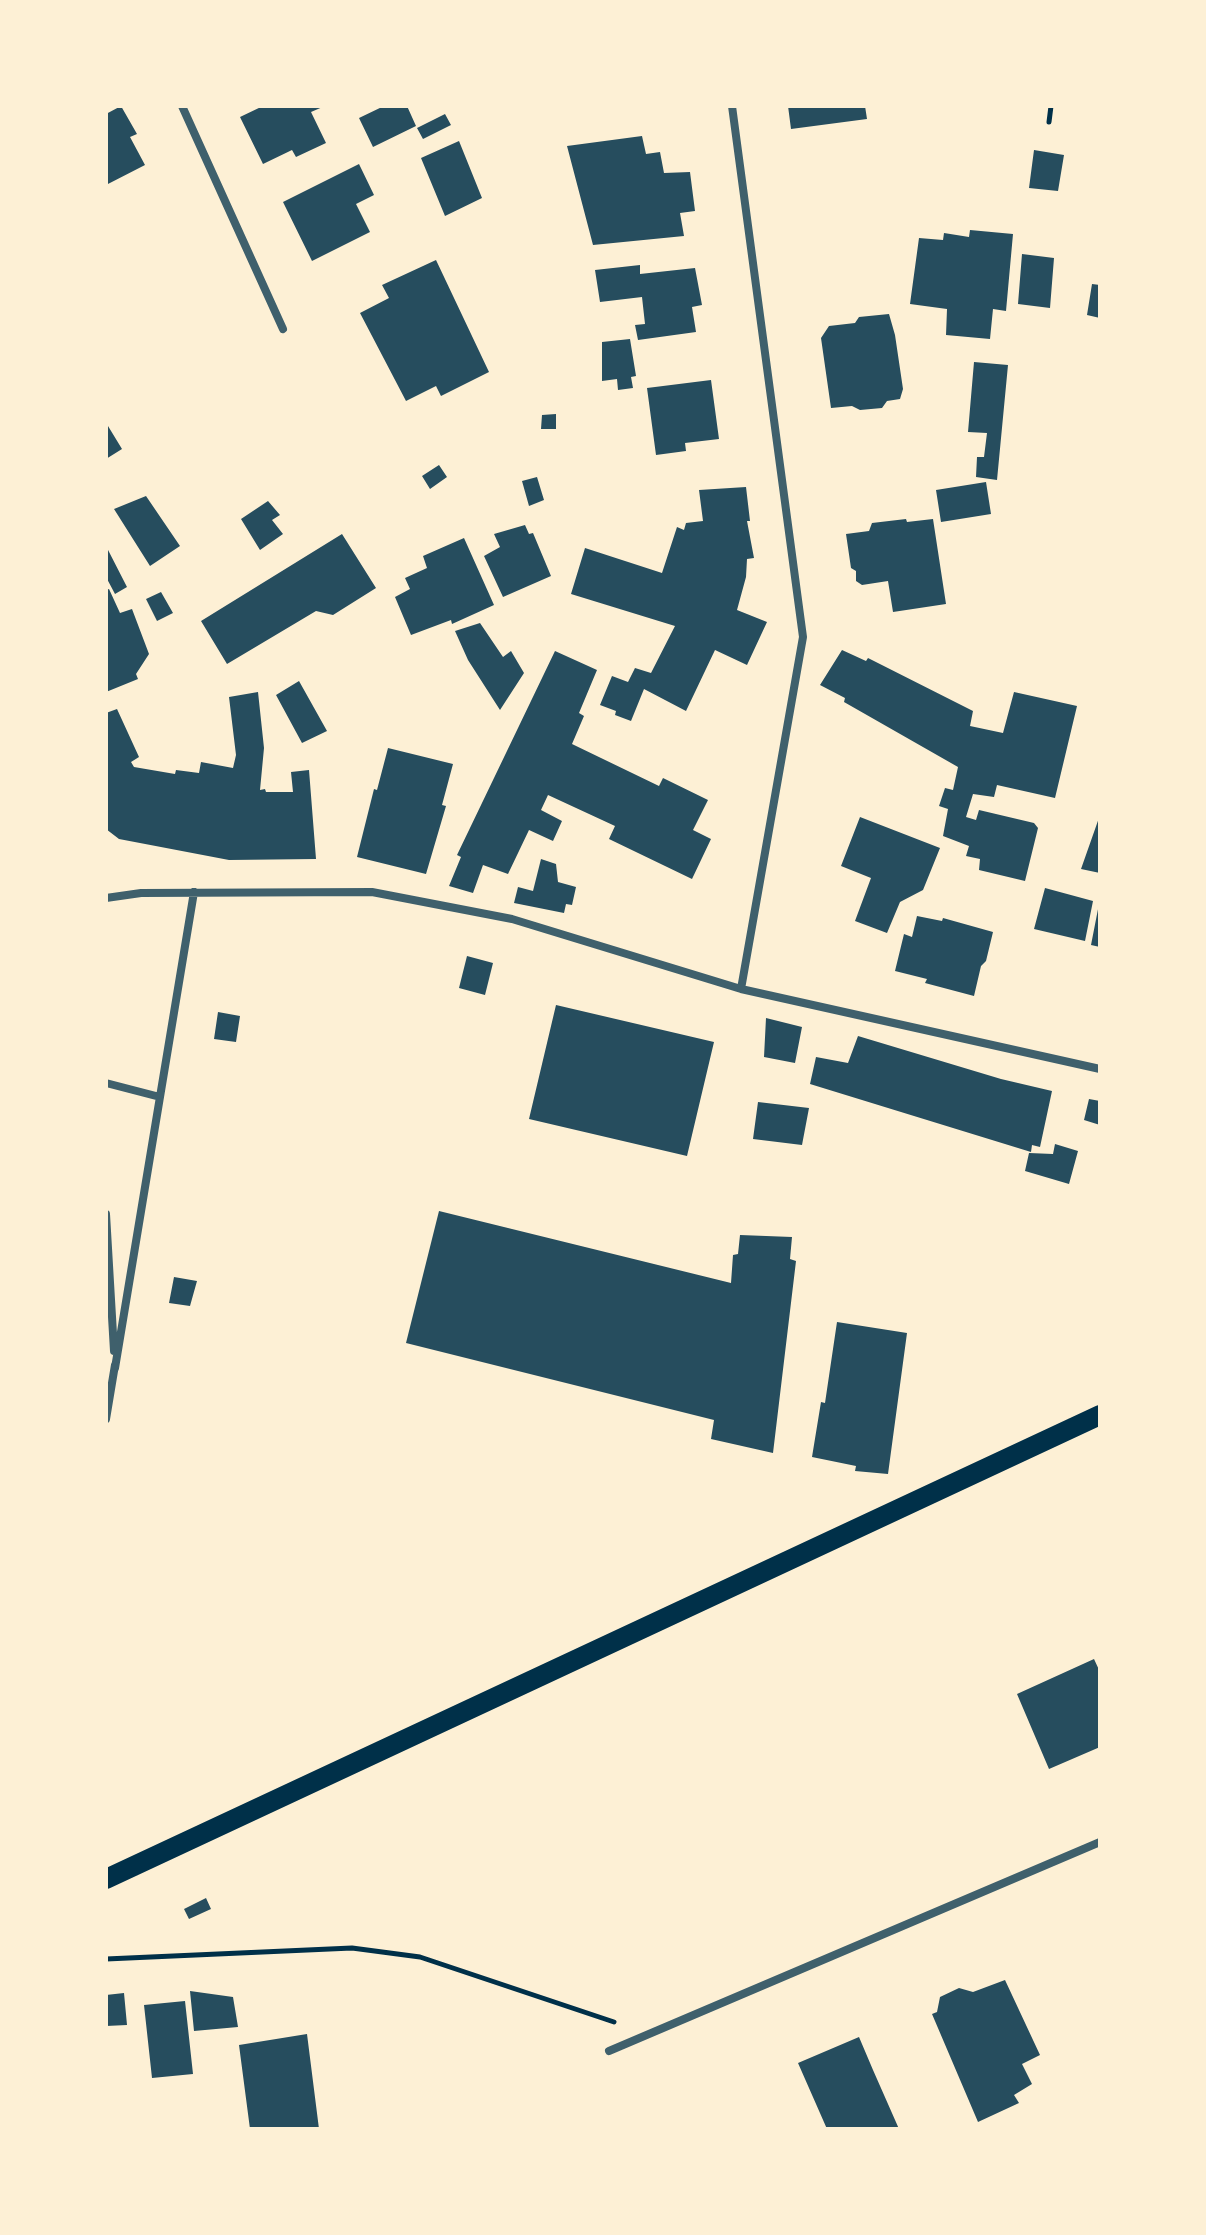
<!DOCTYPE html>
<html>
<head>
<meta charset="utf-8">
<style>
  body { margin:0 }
  #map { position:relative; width:1206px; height:2235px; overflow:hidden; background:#fdf0d5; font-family:Roboto,sans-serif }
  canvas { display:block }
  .frame { position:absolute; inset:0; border:108px solid #fdf0d5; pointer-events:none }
</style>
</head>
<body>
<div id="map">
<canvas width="1206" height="2235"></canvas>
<div class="frame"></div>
</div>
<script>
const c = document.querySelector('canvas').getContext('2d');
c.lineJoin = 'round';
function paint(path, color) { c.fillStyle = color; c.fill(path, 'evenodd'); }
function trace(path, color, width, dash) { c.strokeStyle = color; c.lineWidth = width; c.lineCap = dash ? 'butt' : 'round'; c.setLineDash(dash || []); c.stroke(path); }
paint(new Path2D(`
  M 121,106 L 137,134 L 130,137 L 145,165 L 106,185 L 106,114 Z
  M 263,106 L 325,106 L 311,112 L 326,143 L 296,157 L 292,150 L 263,164 L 240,117 Z
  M 384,106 L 407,106 L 416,126 L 373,147 L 359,118 Z
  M 788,106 L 865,106 L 867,119 L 791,129 Z
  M 445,114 L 451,125 L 423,139 L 417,128 Z
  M 642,136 L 646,154 L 660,152 L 664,173 L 690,172 L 695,211 L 680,213 L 684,236 L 593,245 L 567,146 Z
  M 459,141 L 482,198 L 445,216 L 421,158 Z
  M 1034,150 L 1064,155 L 1058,191 L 1029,188 Z
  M 359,164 L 374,195 L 356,204 L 370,232 L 312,261 L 283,202 Z
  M 970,230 L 1013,234 L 1006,311 L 993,309 L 990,339 L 946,335 L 947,309 L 910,304 L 919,238 L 943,240 L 944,233 L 969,237 Z
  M 1022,254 L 1054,258 L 1050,308 L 1018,304 Z
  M 436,260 L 489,372 L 441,396 L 436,386 L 406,401 L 360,313 L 389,298 L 382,285 Z
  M 640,265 L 640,274 L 695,268 L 702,305 L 692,307 L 696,332 L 638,340 L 635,325 L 645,324 L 642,297 L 600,302 L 595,270 Z
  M 1092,284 L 1100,285 L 1100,318 L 1087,315 Z
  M 889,314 L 895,335 L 903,389 L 900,399 L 887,401 L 882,408 L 860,410 L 852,406 L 831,408 L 821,338 L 829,326 L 855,323 L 859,317 Z
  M 630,339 L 636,376 L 631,377 L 633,388 L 618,390 L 617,379 L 602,381 L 602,342 Z
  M 974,362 L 1008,365 L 997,480 L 976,477 L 977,457 L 984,457 L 987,433 L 968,432 Z
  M 711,380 L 719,439 L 685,443 L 686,451 L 656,455 L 647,388 Z
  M 556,414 L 556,429 L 541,429 L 542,415 Z
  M 108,426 L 122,449 L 106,459 L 106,428 Z
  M 439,465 L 447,477 L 430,489 L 422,476 Z
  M 537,477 L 544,500 L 529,506 L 522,481 Z
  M 986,482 L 991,514 L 941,522 L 936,490 Z
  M 746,487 L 750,521 L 747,521 L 754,558 L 747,559 L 746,577 L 737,610 L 767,622 L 747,665 L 715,650 L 686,711 L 644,689 L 631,721 L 615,715 L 616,711 L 600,705 L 612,676 L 628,682 L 635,668 L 651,673 L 675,626 L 571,594 L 585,548 L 662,573 L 677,527 L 684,530 L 686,523 L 703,521 L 699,490 Z
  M 146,496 L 180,546 L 150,566 L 114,509 Z
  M 268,501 L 280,515 L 272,520 L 283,534 L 260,550 L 241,519 Z
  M 906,519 L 907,522 L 933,519 L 946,604 L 893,612 L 888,581 L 862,585 L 856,581 L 856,571 L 851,568 L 846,534 L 869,531 L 872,523 Z
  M 525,525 L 529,534 L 533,533 L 551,576 L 503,597 L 484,556 L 500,547 L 494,534 Z
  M 342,534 L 376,588 L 333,615 L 316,611 L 227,664 L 201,621 Z
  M 464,538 L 494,605 L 452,624 L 451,620 L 411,635 L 395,597 L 410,589 L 405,578 L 427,568 L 423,556 Z
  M 106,546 L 127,587 L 115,594 L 106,577 Z
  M 109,589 L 120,613 L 132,609 L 149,654 L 136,674 L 138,679 L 106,692 L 106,590 Z
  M 161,592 L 173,613 L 157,621 L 146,599 Z
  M 480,623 L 503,657 L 511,651 L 524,673 L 500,710 L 468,660 L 455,631 Z
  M 842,650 L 866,661 L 868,658 L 973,711 L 970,726 L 1003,733 L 1014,692 L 1077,706 L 1055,798 L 997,785 L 994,797 L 973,794 L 966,817 L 976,820 L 979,810 L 1034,823 L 1038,828 L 1025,881 L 979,870 L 980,859 L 966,856 L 969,846 L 943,836 L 948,809 L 939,806 L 945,788 L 953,790 L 958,767 L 844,702 L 845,698 L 820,685 Z
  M 555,651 L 597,670 L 579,713 L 584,716 L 572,744 L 659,786 L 663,778 L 708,800 L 693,830 L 711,839 L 692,879 L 609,839 L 615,826 L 548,795 L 541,810 L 562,821 L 553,841 L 529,830 L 508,874 L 483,865 L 473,893 L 449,886 L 461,857 L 457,855 Z
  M 299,681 L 327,731 L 302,743 L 276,695 Z
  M 258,692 L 264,748 L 260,790 L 265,789 L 266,792 L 293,792 L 291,772 L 309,770 L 316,859 L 229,860 L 119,839 L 106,829 L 106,713 L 117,709 L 139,757 L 131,762 L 134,767 L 175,774 L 176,770 L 199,773 L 201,762 L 233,768 L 236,755 L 229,697 Z
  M 388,748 L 453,764 L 442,805 L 446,806 L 426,874 L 357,857 L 374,789 L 377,790 Z
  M 1100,815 L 1100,873 L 1081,869 Z
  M 860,817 L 940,848 L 923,890 L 900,902 L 887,933 L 855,921 L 871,878 L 841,866 Z
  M 541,859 L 556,864 L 558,882 L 576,887 L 572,905 L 566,904 L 564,913 L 514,903 L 518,887 L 533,891 Z
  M 1045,888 L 1093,901 L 1085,941 L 1034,929 Z
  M 1099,904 L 1100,904 L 1100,947 L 1091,945 Z
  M 917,916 L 942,921 L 943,918 L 993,932 L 986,961 L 981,966 L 974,996 L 925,983 L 927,979 L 895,971 L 904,934 L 912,937 Z
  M 467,956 L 493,963 L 485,995 L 459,988 Z
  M 556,1005 L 714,1042 L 687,1156 L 529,1119 Z
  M 218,1012 L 240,1016 L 236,1042 L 214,1039 Z
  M 766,1018 L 802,1027 L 795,1063 L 764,1057 Z
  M 858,1036 L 1001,1079 L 1052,1091 L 1040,1147 L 1032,1145 L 1031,1152 L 810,1084 L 816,1057 L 848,1063 Z
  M 1089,1099 L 1100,1101 L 1100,1125 L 1084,1120 Z
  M 758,1102 L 809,1108 L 802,1145 L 753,1139 Z
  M 1055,1144 L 1078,1151 L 1069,1184 L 1025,1171 L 1029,1153 L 1053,1154 Z
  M 439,1211 L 731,1283 L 733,1255 L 738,1254 L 740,1235 L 792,1237 L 790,1259 L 796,1261 L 773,1453 L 711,1439 L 714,1420 L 406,1343 Z
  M 174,1277 L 197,1281 L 190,1306 L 169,1303 Z
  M 837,1322 L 907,1333 L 888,1474 L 855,1471 L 856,1466 L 812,1457 L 821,1402 L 825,1403 Z
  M 1094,1659 L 1100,1672 L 1100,1747 L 1049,1769 L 1017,1694 Z
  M 206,1898 L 211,1909 L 189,1919 L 184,1909 Z
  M 1005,1980 L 1040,2055 L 1022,2064 L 1032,2084 L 1014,2095 L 1019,2103 L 978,2122 L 932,2014 L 937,2012 L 940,1997 L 959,1988 L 973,1992 Z
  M 190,1991 L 233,1997 L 238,2027 L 194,2031 Z
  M 124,1993 L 127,2025 L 106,2026 L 106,1995 Z
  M 185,2001 L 193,2074 L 152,2078 L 144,2005 Z
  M 307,2034 L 319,2129 L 250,2129 L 239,2045 Z
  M 859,2037 L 873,2070 L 899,2129 L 827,2129 L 798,2063 Z`), '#264d5e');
trace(new Path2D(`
  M 1049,122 L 1051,106
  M 106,1959 L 352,1948 L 420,1957 L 614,2022`), '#003049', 5);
trace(new Path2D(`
  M 182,106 L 283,329
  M 732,106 L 803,637 L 741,989
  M 106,898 L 141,893 L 372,892 L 512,919 L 741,989 L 1100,1069
  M 106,1083 L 160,1097
  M 106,1214 L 114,1351
  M 115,1368 L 194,892
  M 106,1419 L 115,1365
  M 609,2051 L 1100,1842`), '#3f606c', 8);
trace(new Path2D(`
  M 106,1879 L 1100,1415`), '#003049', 20);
</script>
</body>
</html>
